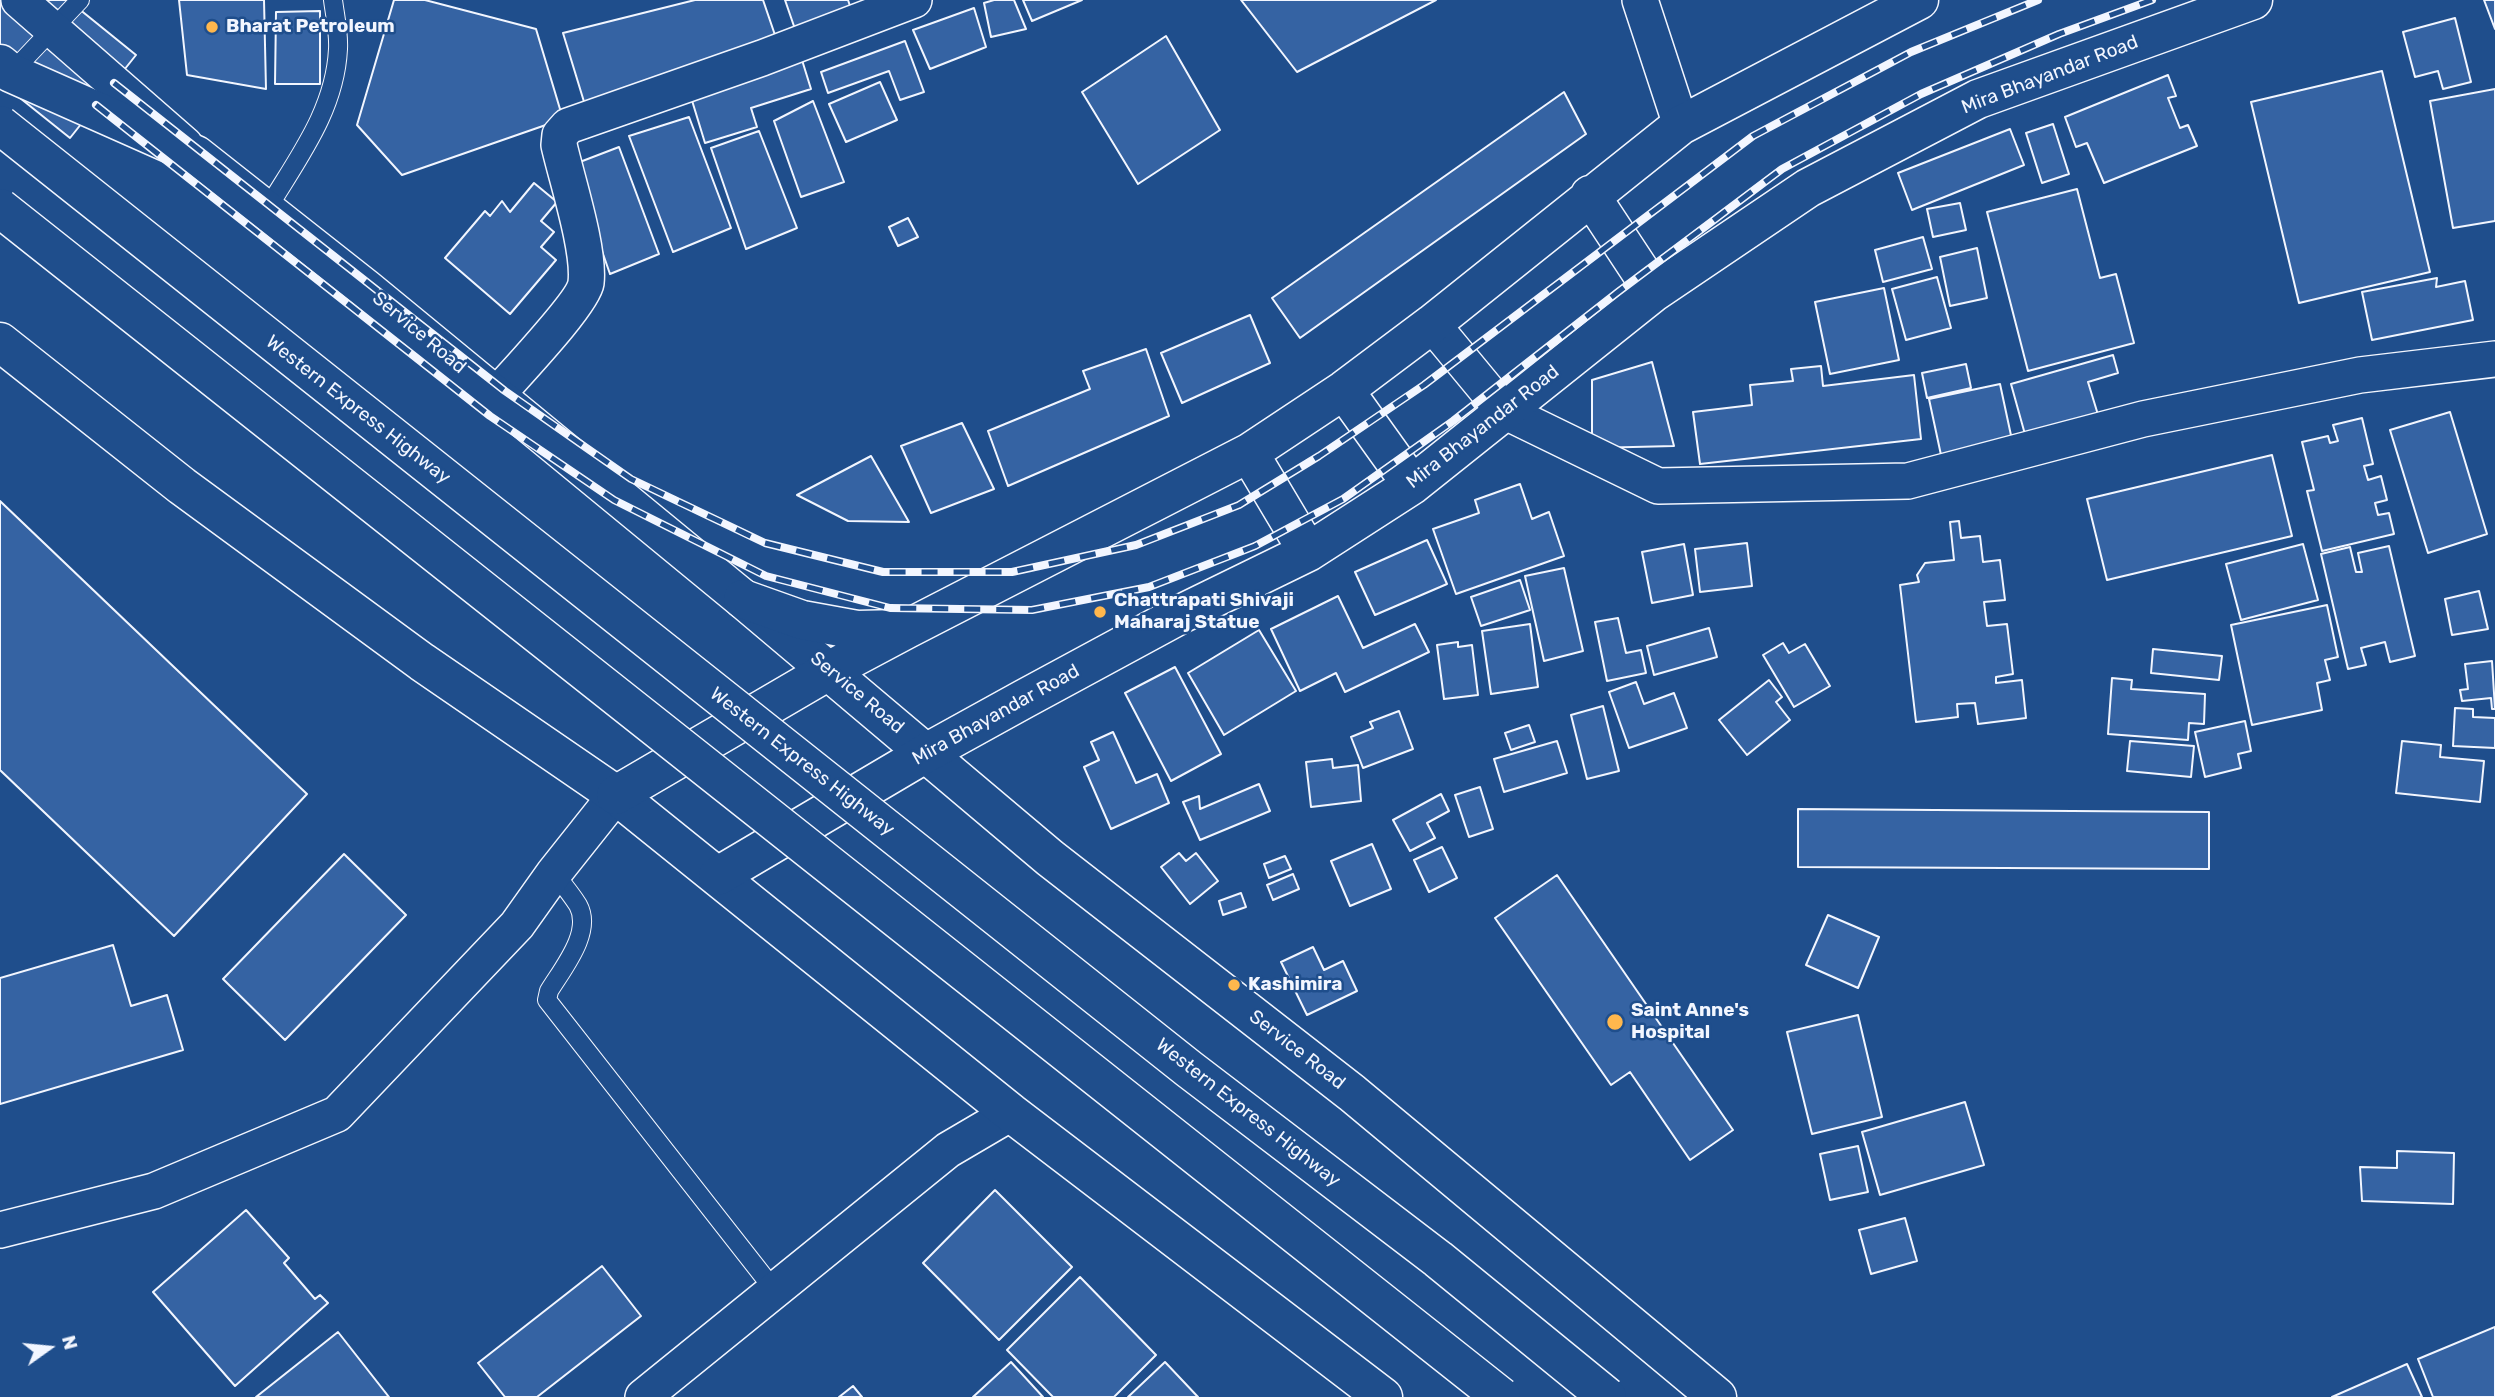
<!DOCTYPE html>
<html>
<head>
<meta charset="utf-8">
<style>
  body { margin:0 }
  #map { position:relative; width:2495px; height:1397px; overflow:hidden; background:#1f4e8c; font-family:Rubik,sans-serif }
  canvas { display:block }
  .north { position:absolute; left:14px; top:1313px; width:70px; height:70px; -webkit-text-stroke:5px #1f4e8c; paint-order:stroke; rotate:75deg; font-size:19px; font-weight:700; line-height:28px; text-align:center; color:#f2f6ff }
  .north::after { content:''; display:block; margin:auto; width:24px; height:32px; background:#f2f6ff; clip-path:polygon(50% 0,100% 100%,50% 72%,0 100%) }
</style>
</head>
<body>
<div id="map">
<canvas width="2495" height="1397"></canvas>
<div class="north">N</div>
</div>
<script>
const c = document.querySelector('canvas').getContext('2d');
c.lineJoin = 'round';
function paint(path, color) { c.fillStyle = color; c.fill(path, 'evenodd'); }
function trace(path, color, width, dash) { c.strokeStyle = color; c.lineWidth = width; c.lineCap = dash ? 'butt' : 'round'; c.setLineDash(dash || []); c.stroke(path); }
function label(font, color, halo, rows, align = 'center') {
  c.font = font + ' Rubik,sans-serif'; c.lineWidth = 5; c.setLineDash([]); c.textBaseline = 'middle'; c.strokeStyle = halo; c.fillStyle = color; for (const [text, x, y, turn = 0] of rows) {
    c.save(); c.translate(x, y); c.rotate((+turn || 0) * Math.PI / 180); c.textAlign = isNaN(turn) ? turn : align; if (halo) c.strokeText(text, 0, 0); c.fillText(text, 0, 0); c.restore();
  }
}
const building = new Path2D(`
  M 0,0 L 68,0 L 136,55 L 70,138 L 0,82 Z
  M 179,0 L 264,0 L 266,89 L 187,75 Z
  M 394,0 L 425,0 L 536,29 L 563,119 L 402,175 L 357,125 Z
  M 695,0 L 763,0 L 776,38 L 585,105 L 563,33 Z
  M 785,0 L 848,0 L 852,12 L 796,32 Z
  M 994,0 L 1014,0 L 1026,29 L 991,37 L 984,3 Z
  M 1023,0 L 1082,0 L 1032,21 Z
  M 1241,0 L 1436,0 L 1297,72 Z
  M 2484,0 L 2495,0 L 2495,29 Z
  M 974,8 L 986,47 L 930,69 L 913,30 Z
  M 320,11 L 320,84 L 275,84 L 276,12 Z
  M 2455,18 L 2471,82 L 2443,89 L 2438,71 L 2415,77 L 2403,32 Z
  M 1166,36 L 1220,130 L 1138,184 L 1082,92 Z
  M 905,41 L 924,92 L 900,100 L 889,71 L 828,93 L 821,72 Z
  M 802,60 L 811,89 L 751,108 L 757,127 L 705,143 L 690,94 Z
  M 2382,71 L 2430,272 L 2299,303 L 2251,102 Z
  M 2168,75 L 2176,96 L 2168,98 L 2180,128 L 2188,125 L 2197,146 L 2104,183 L 2087,143 L 2076,147 L 2065,117 Z
  M 880,82 L 897,120 L 846,142 L 829,104 Z
  M 2495,89 L 2495,221 L 2453,228 L 2430,101 Z
  M 1564,92 L 1586,134 L 1300,338 L 1272,298 Z
  M 813,101 L 844,182 L 801,197 L 774,121 Z
  M 689,117 L 731,228 L 673,252 L 629,136 Z
  M 2053,124 L 2069,174 L 2042,183 L 2026,133 Z
  M 2010,129 L 2024,165 L 1912,210 L 1898,173 Z
  M 759,131 L 797,228 L 746,249 L 711,148 Z
  M 619,147 L 659,254 L 610,274 L 572,165 Z
  M 534,183 L 557,202 L 541,221 L 554,232 L 541,247 L 556,260 L 510,314 L 445,258 L 485,211 L 490,216 L 502,201 L 510,212 Z
  M 2077,189 L 2100,278 L 2116,274 L 2134,343 L 2028,371 L 1987,212 Z
  M 1960,203 L 1966,230 L 1933,237 L 1927,209 Z
  M 908,218 L 918,237 L 898,246 L 889,227 Z
  M 1923,237 L 1932,269 L 1883,282 L 1875,250 Z
  M 1977,248 L 1987,298 L 1950,306 L 1940,257 Z
  M 1937,277 L 1951,328 L 1906,340 L 1892,289 Z
  M 2437,278 L 2436,287 L 2465,281 L 2473,320 L 2372,340 L 2362,292 Z
  M 1884,288 L 1899,360 L 1830,374 L 1815,302 Z
  M 1250,315 L 1270,363 L 1182,403 L 1161,353 Z
  M 1146,349 L 1169,416 L 1008,486 L 988,431 L 1090,389 L 1083,371 Z
  M 2113,355 L 2118,373 L 2088,382 L 2099,418 L 2026,438 L 2011,384 Z
  M 1652,362 L 1674,446 L 1592,448 L 1592,380 Z
  M 1966,364 L 1971,388 L 1927,398 L 1922,373 Z
  M 1821,366 L 1823,386 L 1914,375 L 1921,439 L 1700,464 L 1693,412 L 1752,405 L 1750,385 L 1793,381 L 1791,369 Z
  M 2000,384 L 2012,440 L 1941,455 L 1929,399 Z
  M 2450,412 L 2487,534 L 2428,553 L 2390,430 Z
  M 2362,418 L 2373,464 L 2364,466 L 2368,480 L 2381,476 L 2387,500 L 2375,503 L 2378,515 L 2389,513 L 2394,534 L 2322,551 L 2307,491 L 2314,490 L 2302,442 L 2328,436 L 2330,443 L 2338,441 L 2333,425 Z
  M 962,423 L 994,489 L 931,513 L 901,446 Z
  M 2272,455 L 2292,536 L 2107,580 L 2087,499 Z
  M 871,456 L 909,522 L 848,521 L 797,495 Z
  M 1520,484 L 1532,519 L 1549,512 L 1564,556 L 1456,594 L 1433,529 L 1479,513 L 1475,500 Z
  M 0,501 L 307,794 L 174,936 L 0,770 Z
  M 1959,521 L 1961,538 L 1980,536 L 1983,562 L 2000,560 L 2005,600 L 1984,602 L 1987,626 L 2007,624 L 2013,674 L 1996,677 L 1996,683 L 2022,680 L 2026,718 L 1978,724 L 1975,703 L 1957,704 L 1958,717 L 1916,722 L 1900,585 L 1919,582 L 1917,575 L 1925,563 L 1954,560 L 1950,522 Z
  M 1427,540 L 1447,584 L 1375,615 L 1355,572 Z
  M 1747,543 L 1752,586 L 1700,592 L 1695,549 Z
  M 1684,544 L 1693,595 L 1652,603 L 1642,552 Z
  M 2303,544 L 2318,600 L 2241,620 L 2226,564 Z
  M 2389,546 L 2415,656 L 2390,662 L 2385,642 L 2361,648 L 2366,665 L 2348,669 L 2321,554 L 2350,547 L 2356,572 L 2362,572 L 2358,553 Z
  M 1564,568 L 1583,651 L 1544,661 L 1525,576 Z
  M 1520,580 L 1530,610 L 1481,626 L 1471,597 Z
  M 2479,591 L 2488,629 L 2452,635 L 2445,599 Z
  M 1338,596 L 1363,648 L 1415,624 L 1429,652 L 1345,692 L 1336,673 L 1300,691 L 1271,629 Z
  M 2327,605 L 2338,657 L 2325,660 L 2330,680 L 2317,683 L 2322,710 L 2252,725 L 2231,625 Z
  M 1618,618 L 1626,653 L 1641,650 L 1646,673 L 1607,681 L 1595,622 Z
  M 1530,624 L 1538,687 L 1491,694 L 1482,631 Z
  M 1709,628 L 1717,657 L 1654,675 L 1647,646 Z
  M 1259,630 L 1296,691 L 1224,735 L 1188,673 Z
  M 1458,642 L 1458,647 L 1472,645 L 1478,695 L 1444,699 L 1437,645 Z
  M 1783,643 L 1789,653 L 1805,644 L 1830,686 L 1794,707 L 1763,655 Z
  M 2153,649 L 2222,656 L 2219,680 L 2151,673 Z
  M 2492,661 L 2495,709 L 2492,709 L 2491,698 L 2462,701 L 2460,690 L 2468,689 L 2465,664 Z
  M 1175,667 L 1221,754 L 1171,781 L 1125,693 Z
  M 2112,678 L 2132,680 L 2131,689 L 2205,694 L 2204,724 L 2189,723 L 2188,740 L 2108,734 Z
  M 1769,680 L 1782,697 L 1776,702 L 1790,720 L 1747,755 L 1719,720 Z
  M 1636,682 L 1644,704 L 1674,693 L 1687,728 L 1629,748 L 1609,692 Z
  M 1603,706 L 1619,771 L 1587,779 L 1571,715 Z
  M 2455,708 L 2473,709 L 2473,717 L 2495,718 L 2495,748 L 2453,746 Z
  M 1399,711 L 1413,749 L 1363,768 L 1351,737 L 1373,728 L 1370,722 Z
  M 2245,721 L 2251,751 L 2238,754 L 2241,768 L 2205,777 L 2195,732 Z
  M 1529,725 L 1535,742 L 1511,750 L 1505,733 Z
  M 1113,732 L 1136,783 L 1157,774 L 1169,803 L 1111,829 L 1084,767 L 1099,760 L 1091,742 Z
  M 1557,741 L 1567,773 L 1504,792 L 1494,759 Z
  M 2130,741 L 2194,746 L 2191,777 L 2127,771 Z
  M 2402,741 L 2441,745 L 2440,757 L 2484,761 L 2480,802 L 2396,793 Z
  M 1332,759 L 1333,768 L 1358,765 L 1361,801 L 1311,807 L 1306,762 Z
  M 1259,784 L 1270,811 L 1200,840 L 1183,802 L 1199,796 L 1200,809 Z
  M 1480,787 L 1493,829 L 1469,837 L 1455,795 Z
  M 1441,794 L 1449,811 L 1427,823 L 1435,838 L 1410,851 L 1393,820 Z
  M 1798,809 L 2209,812 L 2209,869 L 1798,867 Z
  M 1372,844 L 1391,889 L 1350,906 L 1331,861 Z
  M 1442,847 L 1457,878 L 1429,892 L 1414,860 Z
  M 1179,853 L 1186,861 L 1196,853 L 1218,881 L 1190,904 L 1161,867 Z
  M 344,854 L 406,915 L 285,1040 L 223,979 Z
  M 1285,856 L 1291,869 L 1269,878 L 1264,864 Z
  M 1293,874 L 1299,889 L 1273,900 L 1267,885 Z
  M 1557,875 L 1733,1130 L 1690,1160 L 1630,1072 L 1611,1085 L 1495,918 Z
  M 1241,893 L 1246,907 L 1223,915 L 1219,901 Z
  M 1828,915 L 1879,937 L 1858,988 L 1806,965 Z
  M 113,945 L 131,1006 L 167,995 L 183,1050 L 0,1104 L 0,978 Z
  M 1313,947 L 1324,970 L 1343,961 L 1357,991 L 1307,1015 L 1281,962 Z
  M 1858,1015 L 1882,1117 L 1812,1134 L 1787,1032 Z
  M 1965,1102 L 1984,1165 L 1880,1195 L 1862,1132 Z
  M 1858,1146 L 1868,1192 L 1830,1200 L 1820,1154 Z
  M 2397,1151 L 2454,1153 L 2453,1204 L 2362,1201 L 2360,1167 L 2397,1168 Z
  M 995,1190 L 1072,1267 L 999,1340 L 923,1263 Z
  M 246,1210 L 289,1258 L 284,1263 L 315,1299 L 320,1295 L 328,1303 L 235,1386 L 153,1292 Z
  M 1905,1218 L 1917,1261 L 1871,1274 L 1859,1230 Z
  M 602,1266 L 641,1316 L 537,1397 L 505,1397 L 478,1363 Z
  M 1080,1277 L 1156,1355 L 1114,1397 L 1053,1397 L 1007,1350 Z
  M 2495,1327 L 2495,1397 L 2433,1397 L 2418,1359 Z
  M 338,1332 L 389,1397 L 256,1397 Z
  M 1011,1362 L 1043,1397 L 973,1397 Z
  M 1165,1362 L 1198,1397 L 1128,1397 Z
  M 2407,1364 L 2422,1397 L 2332,1397 Z
  M 853,1386 L 862,1397 L 839,1397 Z`);
paint(building, '#3563a3');
trace(building, '#f2f6ff', 2);
const service = new Path2D(`
  M 11,73 L 80,0
  M 266,211 C 297,159 335,111 338,49 C 339,33 335,16 333,0
  M 554,873 C 562,883 571,894 578,905 C 593,932 563,968 549,991 L 547,1000 L 775,1291`);
const minor = new Path2D(`
  M 19,0 L 185,145
  M 1640,0 L 1681,125
  M 1432,324 L 1504,411 L 1658,486 L 1908,481 L 2143,419 L 2360,375 L 2495,359
  M 495,397 C 512,377 583,303 586,283 C 590,250 567,180 559,145 L 560,135 L 568,126 L 762,58 L 914,0
  M 0,1230 L 154,1191 L 337,1114 L 517,925 L 554,873 L 616,795
  M 643,1397 L 948,1150 L 1011,1113`);
const secondary = new Path2D(`
  M 0,64 L 11,73 L 196,155 L 366,289 L 743,599 L 1050,858 L 1352,1093 L 1717,1397
  M 0,342 L 182,486 L 422,662 L 616,795 L 1011,1113 L 1383,1397`);
const primary = new Path2D(`
  M 1590,195 L 1654,292
  M 1344,390 L 1412,485
  M 1249,453 L 1308,552
  M 743,599 L 802,620 L 857,630 L 901,629
  M 616,795 L 830,670 L 907,629 L 1249,453 L 1344,390 L 1432,324 L 1681,125 L 1919,0
  M 718,876 L 928,752 L 1024,699 L 1183,613 L 1308,552 L 1412,485 L 1654,292 L 1808,188 L 1978,99 L 2253,0`);
trace(service, '#f2f6ff', 20);
trace(minor, '#f2f6ff', 38);
trace(secondary, '#f2f6ff', 41);
trace(primary, '#f2f6ff', 41);
trace(service, '#1f4e8c', 18);
trace(minor, '#1f4e8c', 35);
trace(secondary, '#1f4e8c', 38);
trace(primary, '#1f4e8c', 38);
const rail = new Path2D(`
  M 114,83 L 505,391 L 631,479 L 765,543 L 883,572 L 1012,572 L 1136,545 L 1239,505 L 1319,456 L 1424,385 L 1753,136 L 1911,52 L 2038,0
  M 96,105 L 490,416 L 614,500 L 766,576 L 890,608 L 1032,610 L 1149,587 L 1255,546 L 1343,499 L 1453,421 L 1618,292 L 1782,169 L 1921,94 L 2059,34 L 2152,0`);
trace(rail, '#f2f6ff', 8);
trace(rail, '#1f4e8c', 5, [16]);
const trunkBridge = new Path2D(`
  M 0,125 L 1189,1069 L 1438,1259 L 1607,1397
  M 0,208 L 1501,1397`);
trace(trunkBridge, '#f2f6ff', 41, []);
trace(trunkBridge, '#1f4e8c', 38);
for (const [x, y, r, color] of [
  [212,27,7,"#ffb74d"],
  [1100,612,7,"#ffb74d"],
  [1234,985,7,"#ffb74d"],
  [1615,1022,9,"#ffb74d"]
]) { const dot = new Path2D(); dot.arc(x, y, r, 0, 2 * Math.PI); c.fillStyle = color; c.fill(dot); trace(dot, '#1f4e8c', 2.5); }
label('bold 19px', '#f2f6ff', '#1f4e8c', [
  ["Bharat Petroleum",226,27],
  ["Chattrapati Shivaji",1114,601],
  ["Maharaj Statue",1114,623],
  ["Kashimira",1248,985],
  ["Saint Anne's",1631,1011],
  ["Hospital",1631,1033]
], 'left');
label('19px', '#f2f6ff', '#1f4e8c', [
  ["Mira Bhayandar Road",2050,75,-21],
  ["Service Road",419,333,40],
  ["Western Express Highway",358,410,38],
  ["Mira Bhayandar Road",1483,427,-38],
  ["Service Road",857,693,40],
  ["Mira Bhayandar Road",996,715,-29],
  ["Western Express Highway",802,762,38],
  ["Service Road",1297,1050,38],
  ["Western Express Highway",1248,1113,38]
]);
</script>
</body>
</html>
